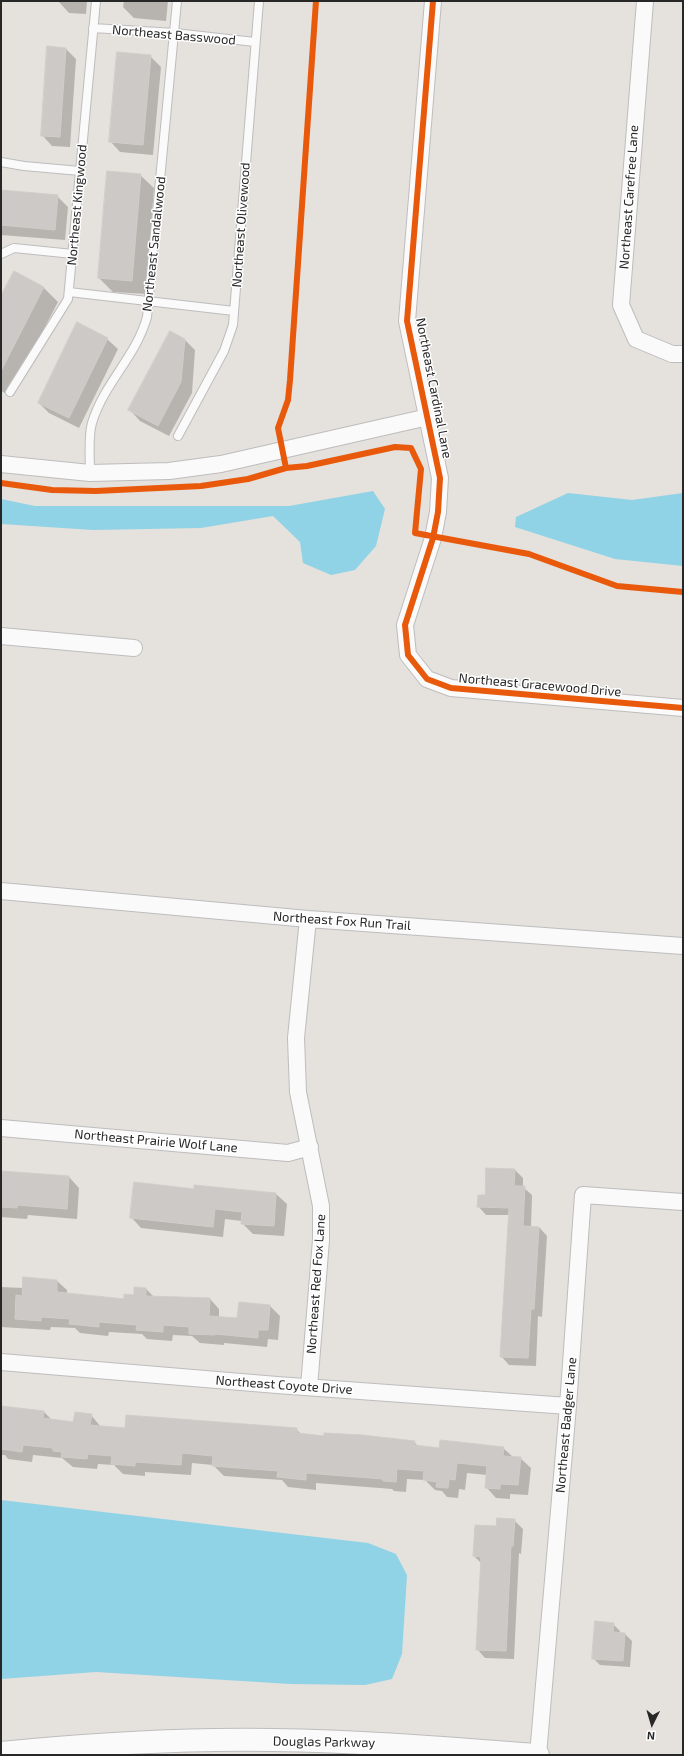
<!DOCTYPE html>
<html>
<head>
<meta charset="utf-8">
<style>
  body { margin:0 }
  #map { position:relative; width:684px; height:1756px; overflow:hidden; background:#e5e1dc; font-family:"Exo 2",sans-serif }
  canvas { display:block }
  .frame { position:absolute; inset:0; border:2px solid #272727; pointer-events:none }
  .north { position:absolute; left:632px; top:1704px; width:40px; height:40px; -webkit-text-stroke:3px #fff; paint-order:stroke; rotate:185deg; font-size:11px; font-weight:700; line-height:16px; text-align:center; color:#272727 }
  .north::after { content:''; display:block; margin:auto; width:14px; height:18px; background:#272727; clip-path:polygon(50% 0,100% 100%,50% 72%,0 100%) }
</style>
</head>
<body>
<div id="map">
<canvas width="684" height="1756"></canvas>
<div class="frame"></div>
<div class="north">N</div>
</div>
<script>
const c = document.querySelector('canvas').getContext('2d');
c.lineJoin = 'round';
function paint(path, color) { c.fillStyle = color; c.fill(path, 'evenodd'); }
function trace(path, color, width, dash) { c.strokeStyle = color; c.lineWidth = width; c.lineCap = dash ? 'butt' : 'round'; c.setLineDash(dash || []); c.stroke(path); }
function label(font, color, halo, rows, align = 'center') {
  c.font = font + ' "Exo 2",sans-serif'; c.lineWidth = 3; c.setLineDash([]); c.textBaseline = 'middle'; c.strokeStyle = halo; c.fillStyle = color; for (const [text, x, y, turn = 0] of rows) {
    c.save(); c.translate(x, y); c.rotate((+turn || 0) * Math.PI / 180); c.textAlign = isNaN(turn) ? turn : align; if (halo) c.strokeText(text, 0, 0); c.fillText(text, 0, 0); c.restore();
  }
}
paint(new Path2D(`
  M 373,491 L 385,509 L 376,546 L 355,570 L 331,575 L 303,563 L 300,542 L 273,516 L 201,528 L 93,530 L 1,524 L 1,499 L 35,506 L 289,506 Z
  M 568,493 L 632,500 L 683,493 L 683,566 L 615,559 L 515,527 L 516,517 Z
  M 1,1500 L 368,1543 L 396,1554 L 407,1575 L 402,1654 L 392,1679 L 365,1685 L 290,1684 L 96,1672 L 1,1679 Z`), '#90d3e6');
paint(new Path2D(`
  M 58,1 L 87,1 L 86,14 L 69,13 Z
  M 124,1 L 168,1 L 166,21 L 134,18 L 123,7 Z
  M 66,49 L 76,59 L 70,147 L 52,146 L 42,135 Z
  M 150,56 L 161,67 L 153,155 L 120,152 L 110,141 Z
  M 140,175 L 154,188 L 146,294 L 113,292 L 99,278 Z
  M 1,191 L 57,196 L 68,207 L 65,240 L 1,235 Z
  M 14,273 L 44,288 L 58,302 L 9,395 L 1,391 L 1,298 Z
  M 107,339 L 118,349 L 79,428 L 49,413 L 39,403 Z
  M 185,340 L 195,350 L 192,393 L 169,436 L 140,421 L 130,410 Z
  M 515,1170 L 523,1178 L 523,1187 L 532,1195 L 531,1227 L 539,1227 L 547,1236 L 542,1317 L 538,1316 L 536,1366 L 509,1365 L 501,1356 L 510,1215 L 486,1215 L 478,1206 L 486,1196 Z
  M 1,1172 L 69,1177 L 79,1188 L 77,1219 L 28,1215 L 27,1219 L 1,1217 Z
  M 195,1187 L 276,1194 L 287,1204 L 284,1236 L 253,1234 L 242,1223 L 242,1221 L 225,1219 L 223,1237 L 141,1228 L 131,1217 L 195,1190 Z
  M 57,1281 L 67,1290 L 67,1294 L 125,1300 L 146,1289 L 154,1297 L 210,1299 L 219,1309 L 219,1318 L 238,1319 L 239,1303 L 270,1306 L 280,1316 L 278,1340 L 268,1339 L 267,1347 L 224,1343 L 224,1345 L 200,1343 L 192,1336 L 173,1335 L 172,1341 L 147,1339 L 142,1334 L 109,1332 L 108,1336 L 80,1333 L 75,1328 L 51,1327 L 50,1330 L 1,1327 L 1,1287 L 23,1288 Z
  M 1,1408 L 44,1412 L 52,1420 L 74,1423 L 91,1415 L 101,1427 L 126,1429 L 296,1429 L 302,1435 L 414,1442 L 418,1446 L 440,1449 L 503,1448 L 513,1457 L 520,1458 L 531,1468 L 528,1495 L 510,1494 L 510,1499 L 496,1498 L 486,1487 L 487,1475 L 467,1473 L 465,1490 L 459,1489 L 458,1498 L 447,1497 L 442,1491 L 435,1490 L 425,1480 L 407,1479 L 406,1492 L 394,1491 L 392,1489 L 316,1483 L 316,1490 L 288,1487 L 282,1480 L 224,1476 L 213,1465 L 192,1463 L 191,1475 L 145,1472 L 145,1476 L 123,1474 L 114,1465 L 98,1464 L 97,1469 L 73,1467 L 62,1458 L 33,1455 L 32,1462 L 8,1459 L 5,1455 L 1,1455 Z
  M 514,1520 L 523,1529 L 521,1554 L 519,1553 L 514,1659 L 485,1658 L 477,1649 L 481,1563 L 474,1556 L 497,1527 Z
  M 613,1624 L 620,1631 L 620,1633 L 625,1634 L 632,1641 L 630,1667 L 600,1665 L 593,1658 Z`), '#0003');
const building = new Path2D(`
  M 47,46 L 66,48 L 60,137 L 41,136 Z
  M 117,52 L 151,55 L 143,145 L 109,142 Z
  M 107,171 L 141,174 L 132,281 L 98,278 Z
  M 1,190 L 58,195 L 55,230 L 1,225 Z
  M 14,271 L 44,287 L 1,371 L 1,296 Z
  M 77,322 L 108,338 L 69,418 L 38,403 Z
  M 170,331 L 185,339 L 181,382 L 158,426 L 128,410 Z
  M 486,1168 L 515,1169 L 514,1186 L 525,1186 L 523,1226 L 539,1227 L 534,1309 L 531,1309 L 528,1358 L 500,1357 L 509,1208 L 477,1207 L 478,1195 L 485,1195 Z
  M 1,1171 L 69,1176 L 67,1209 L 17,1205 L 17,1208 L 1,1207 Z
  M 134,1182 L 194,1189 L 194,1185 L 276,1193 L 274,1226 L 241,1224 L 242,1212 L 215,1209 L 213,1227 L 130,1218 Z
  M 23,1277 L 57,1280 L 57,1292 L 124,1299 L 124,1294 L 134,1295 L 134,1287 L 146,1288 L 146,1296 L 210,1298 L 209,1316 L 237,1318 L 239,1302 L 270,1305 L 268,1330 L 258,1330 L 258,1338 L 215,1334 L 215,1335 L 189,1334 L 189,1327 L 163,1325 L 163,1332 L 136,1330 L 137,1325 L 99,1322 L 99,1327 L 69,1324 L 70,1319 L 41,1317 L 41,1321 L 15,1319 L 16,1295 L 22,1296 Z
  M 1,1406 L 44,1411 L 43,1418 L 73,1422 L 75,1412 L 92,1414 L 90,1425 L 125,1428 L 126,1415 L 297,1428 L 297,1433 L 324,1436 L 324,1433 L 362,1435 L 415,1441 L 414,1445 L 439,1448 L 440,1440 L 504,1447 L 503,1456 L 521,1457 L 518,1485 L 500,1484 L 500,1489 L 485,1488 L 487,1466 L 457,1463 L 455,1480 L 449,1479 L 448,1488 L 436,1487 L 437,1482 L 423,1480 L 424,1471 L 397,1469 L 396,1482 L 383,1481 L 383,1479 L 306,1473 L 306,1480 L 277,1477 L 278,1471 L 212,1466 L 213,1456 L 182,1453 L 181,1465 L 135,1462 L 135,1466 L 111,1464 L 112,1456 L 88,1454 L 87,1459 L 61,1457 L 62,1452 L 53,1451 L 53,1448 L 23,1445 L 22,1452 L 1,1449 Z
  M 497,1518 L 515,1519 L 513,1546 L 511,1546 L 506,1651 L 476,1650 L 481,1557 L 473,1556 L 475,1525 L 496,1526 Z
  M 595,1621 L 614,1623 L 613,1632 L 625,1633 L 623,1661 L 592,1659 Z`);
paint(building, '#ccc9c6');
trace(building, '#d0cdc8', 1);
const lane = new Path2D(`
  M 93,28 L 175,33 L 255,42
  M 1,162 L 24,166 L 80,171
  M 1,254 L 14,248 L 73,254
  M 69,292 L 234,311
  M 10,392 L 68,299 L 96,1
  M 178,436 L 224,351 L 233,325 L 259,1
  M 90,473 C 90,459 88,436 92,423 C 104,383 136,357 147,317 L 177,1`);
const street = new Path2D(`
  M 433,1 L 407,321 L 440,478 L 438,512 L 433,538 L 405,625 L 408,655 L 427,679 L 451,688 L 683,708
  M 645,1 L 621,305 L 636,339 L 672,354 L 683,354
  M 1,464 L 90,473 L 169,471 L 221,464 L 428,417
  M 1,636 L 134,648
  M 1,891 L 308,919 L 683,946
  M 308,919 L 296,1038 L 298,1092 L 321,1206 L 321,1240 L 309,1387
  M 1,1128 L 288,1153 L 310,1147
  M 1,1362 L 277,1385 L 568,1406
  M 538,1755 L 568,1406 L 583,1195 L 683,1202`);
const secondary = new Path2D(`
  M 1,1753 C 72,1746 144,1741 215,1740 C 323,1738 430,1747 538,1755`);
trace(lane, '#bebdbe', 10);
trace(street, '#bebdbe', 18);
trace(secondary, '#bebdbe', 24);
trace(lane, '#fbfafa', 8);
trace(street, '#fbfafa', 16);
trace(secondary, '#fbfafa', 22);
trace(new Path2D(`
  M 433,1 L 407,321 L 440,478 L 438,512 L 433,538 L 405,625 L 408,655 L 427,679 L 451,688 L 683,708
  M 286,468 L 278,428 L 288,400 L 290,380 L 316,1
  M 1,483 L 52,490 L 96,491 L 201,486 L 248,479 L 286,468 L 307,466 L 395,447 L 411,448 L 421,469 L 415,533 L 529,554 L 617,586 L 683,592`), '#e8590c', 6);
label('13px', '#272727', '#fff', [
  ["Northeast Basswood",174,35,5],
  ["Northeast Carefree Lane",629,197,-86],
  ["Northeast Kingwood",77,205,-85],
  ["Northeast Olivewood",241,225,-86],
  ["Northeast Sandalwood",154,244,-84],
  ["Northeast Cardinal Lane",434,388,79],
  ["Northeast Gracewood Drive",540,685,5],
  ["Northeast Fox Run Trail",342,921,4],
  ["Northeast Prairie Wolf Lane",156,1141,5],
  ["Northeast Red Fox Lane",316,1284,-86],
  ["Northeast Coyote Drive",284,1385,4],
  ["Northeast Badger Lane",566,1425,-85],
  ["Douglas Parkway",324,1742,1]
]);
</script>
</body>
</html>
